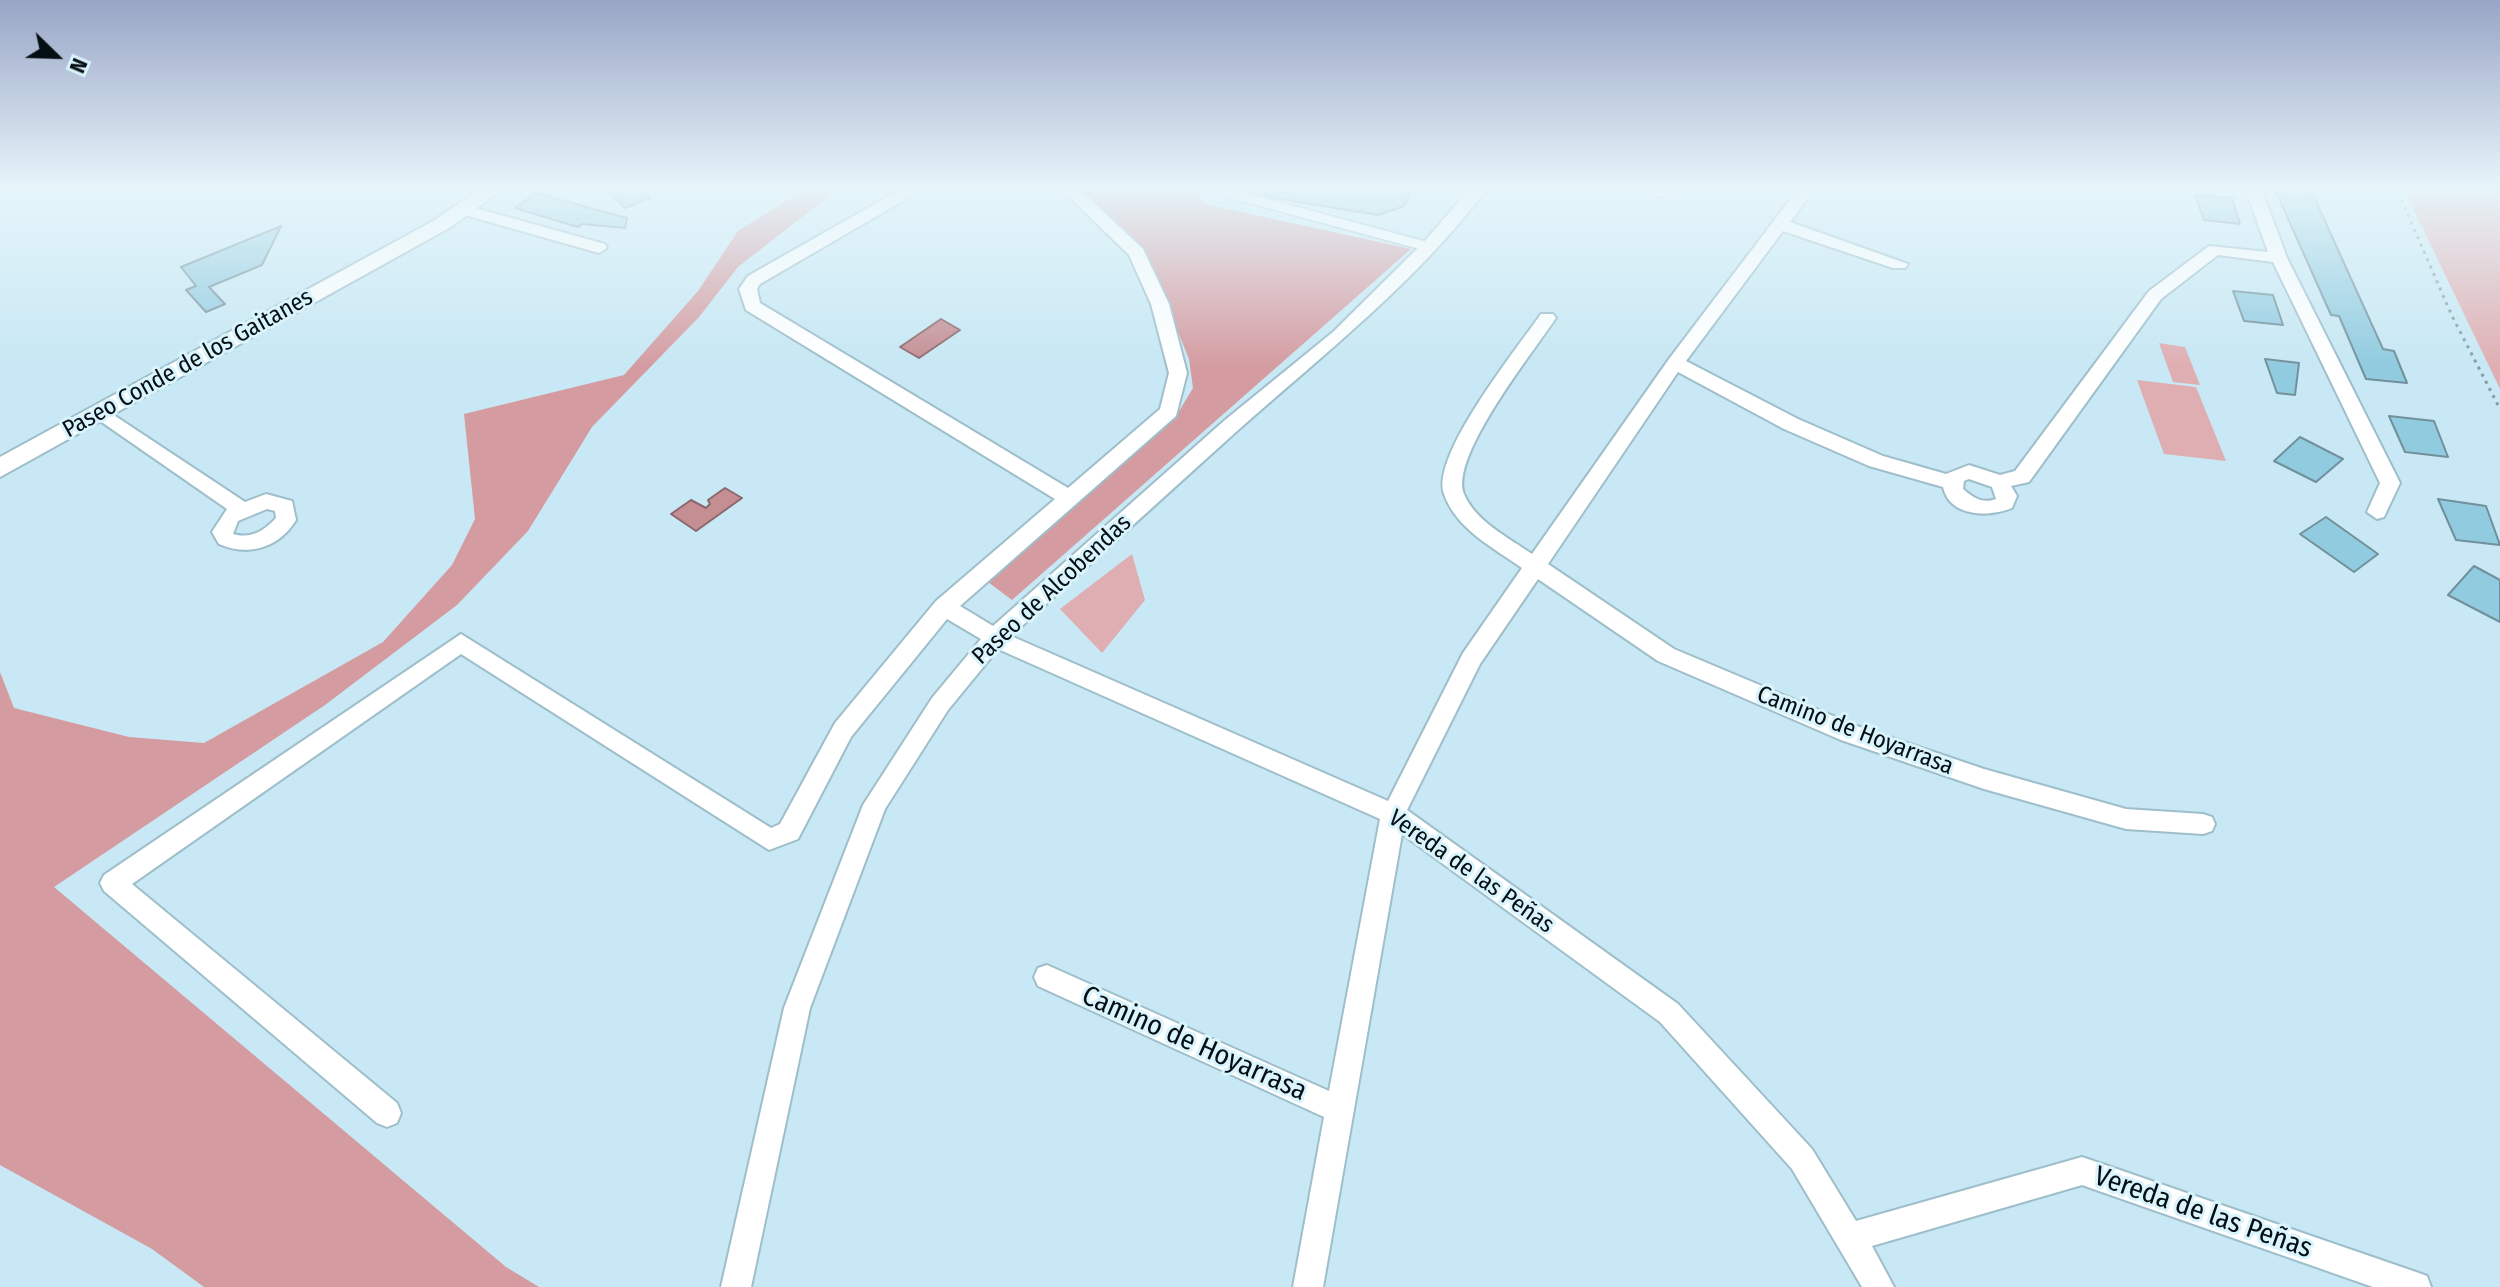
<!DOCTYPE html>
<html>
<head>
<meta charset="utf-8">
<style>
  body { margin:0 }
  #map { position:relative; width:2500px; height:1287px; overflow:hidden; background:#c7e8f4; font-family:"Fira Sans Condensed",sans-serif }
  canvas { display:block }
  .north { position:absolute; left:16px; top:16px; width:80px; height:80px; -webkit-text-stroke:6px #d9f4fd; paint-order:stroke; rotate:113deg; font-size:22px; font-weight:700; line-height:32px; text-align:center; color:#050f13 }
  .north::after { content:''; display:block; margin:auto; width:28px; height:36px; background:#050f13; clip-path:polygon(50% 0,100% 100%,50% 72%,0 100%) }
</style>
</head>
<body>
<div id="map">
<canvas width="2500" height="1287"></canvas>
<div class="north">N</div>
</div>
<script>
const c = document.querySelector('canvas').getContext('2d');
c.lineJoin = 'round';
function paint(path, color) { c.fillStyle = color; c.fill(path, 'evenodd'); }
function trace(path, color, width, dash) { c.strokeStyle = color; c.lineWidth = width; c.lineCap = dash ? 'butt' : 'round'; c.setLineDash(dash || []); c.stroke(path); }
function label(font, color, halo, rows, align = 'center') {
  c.font = font + ' "Fira Sans Condensed",sans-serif'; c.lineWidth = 6; c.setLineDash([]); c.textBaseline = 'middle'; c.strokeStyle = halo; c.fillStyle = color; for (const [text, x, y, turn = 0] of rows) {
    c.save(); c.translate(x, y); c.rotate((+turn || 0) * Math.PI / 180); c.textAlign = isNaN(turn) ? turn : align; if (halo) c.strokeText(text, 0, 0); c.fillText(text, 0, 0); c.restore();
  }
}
paint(new Path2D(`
  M 2402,185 L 2500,185 L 2500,389 Z
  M 2159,343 L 2185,347 L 2200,385 L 2173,382 Z
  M 2137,380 L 2196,387 L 2226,461 L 2164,454 Z
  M 1132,554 L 1145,600 L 1102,653 L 1060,609 Z`), '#dfaeb2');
paint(new Path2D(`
  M 812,185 L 843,185 L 738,267 L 699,317 L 592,427 L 528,531 L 457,605 L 325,705 L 54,887 L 506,1267 L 539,1287 L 204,1287 L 152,1249 L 0,1165 L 0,672 L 14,708 L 129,737 L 204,743 L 383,642 L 452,565 L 475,519 L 464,414 L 624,375 L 698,291 L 738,231 Z
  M 1076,185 L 1199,185 L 1200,198 L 1205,204 L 1411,249 L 1012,600 L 988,582 L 1175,418 L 1193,388 L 1189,359 L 1145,251 Z`), '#d49ca1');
const water = new Path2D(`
  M 941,319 L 960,330 L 919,358 L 900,347 Z
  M 725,488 L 742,498 L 696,531 L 671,514 L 691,500 L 706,508 L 710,504 L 708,500 Z`);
paint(water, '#c48e93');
trace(water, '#8b686d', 2);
const building = new Path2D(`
  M 602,185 L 636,185 L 650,198 L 625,208 Z
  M 1264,185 L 1414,185 L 1404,206 L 1378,215 L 1274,198 L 1263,194 Z
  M 2273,185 L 2309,186 L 2383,349 L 2394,351 L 2407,383 L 2366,379 L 2339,316 L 2331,315 Z
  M 536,193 L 627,218 L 625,228 L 582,224 L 578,227 L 515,208 Z
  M 2195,195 L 2232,198 L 2240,224 L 2204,220 Z
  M 281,226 L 262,265 L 209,287 L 225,304 L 206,312 L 186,290 L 196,286 L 181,267 Z
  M 2233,291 L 2273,295 L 2283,325 L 2244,321 Z
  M 2265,359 L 2299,363 L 2295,395 L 2277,393 Z
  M 2389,416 L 2434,421 L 2448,457 L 2405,452 Z
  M 2300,437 L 2343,459 L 2316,482 L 2274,461 Z
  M 2438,499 L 2486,506 L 2500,545 L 2456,540 Z
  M 2326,517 L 2378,554 L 2354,572 L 2300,534 Z
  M 2474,566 L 2500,580 L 2500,622 L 2448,595 Z`);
paint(building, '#91cbdf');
trace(building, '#72909c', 2);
const service = new Path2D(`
  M 1214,185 L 1214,189 L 1429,247`);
const minor = new Path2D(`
  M 1057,185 L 1075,185 L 1143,249 L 1169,304 L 1187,373 L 1176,416 L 960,606 L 993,626 L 1225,420 L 1333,332 L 1423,243 L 1473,185 L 1490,185 C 1418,281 1325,353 1237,431 C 1161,499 1086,568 1011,636 L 1388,801 L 1463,653 L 1522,568 C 1494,548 1456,529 1444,494 C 1430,456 1518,347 1541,314 L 1553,314 L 1556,318 C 1534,351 1449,457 1464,494 C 1475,521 1509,538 1532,554 L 1669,359 L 1801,185 L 1817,185 L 1790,222 L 1908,264 L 1905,268 L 1893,268 L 1783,231 L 1686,361 L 1798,419 L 1883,456 L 1946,474 L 1969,465 L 2000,475 L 2015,471 L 2149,291 L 2209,246 L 2268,252 L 2244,185 L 2260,185 L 2287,258 L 2400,483 L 2384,517 L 2377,519 L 2367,512 L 2380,483 L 2273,262 L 2218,255 L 2161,299 L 2029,482 L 2011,486 L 2017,496 L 2012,508 C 1990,517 1950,518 1943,487 L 1869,466 L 1784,429 L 1678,372 L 1548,564 L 1674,649 L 1857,726 L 1984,769 L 2126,809 L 2203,814 L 2212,817 L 2215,824 L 2212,831 L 2203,834 L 2126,829 L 1984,789 L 1841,740 L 1658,661 L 1538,579 L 1480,664 L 1407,810 L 1678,1004 L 1812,1149 L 1856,1221 L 2082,1157 L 2416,1272 L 2427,1276 L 2431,1287 L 2373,1287 L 2082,1185 L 1872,1246 L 1894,1287 L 1862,1287 L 1792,1169 L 1660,1022 L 1402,834 L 1323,1287 L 1293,1287 L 1324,1117 L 1038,986 L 1034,977 L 1038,968 L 1047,965 L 1329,1091 L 1380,819 L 998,649 L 948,710 L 885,809 L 810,1008 L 751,1287 L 721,1287 L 784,1008 L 863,805 L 932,698 L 981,639 L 947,619 L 851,737 L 798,839 L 769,850 L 461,654 L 132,884 L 397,1103 L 401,1113 L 397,1123 L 387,1127 L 377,1123 L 104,891 L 100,883 L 104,875 L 461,634 L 771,828 L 780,824 L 835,723 L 936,601 L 1055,499 L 746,310 L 739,289 L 748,276 L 901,189 L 913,189 L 913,195 L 760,284 L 757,289 L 760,303 L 1068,488 L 1160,409 L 1169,373 L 1151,304 L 1129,255 ZM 1969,479 L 1992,487 L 1996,499 C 1982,504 1974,498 1963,489 L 1964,481 Z
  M 1657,185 L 1673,185 L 1669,196 L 1657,196 Z
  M 464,205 L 605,244 L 607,248 L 599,253 L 458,213 L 458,207 Z
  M 100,406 L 245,502 L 266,494 L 292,501 L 296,520 C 279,548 248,557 219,544 L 212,532 L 227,509 L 93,416 L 91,412 L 93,408 ZM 267,509 L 275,511 L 276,518 C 264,531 251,539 233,534 L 238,521 Z`);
const tertiary = new Path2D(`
  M 485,185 L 509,185 L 449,228 L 0,477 L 0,457 L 435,220 Z`);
trace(service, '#9ebeca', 12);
trace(minor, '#9ebeca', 4);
trace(tertiary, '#9ebeca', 4);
trace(new Path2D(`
  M 2395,185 L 2452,316 L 2500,409`), '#839ca5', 3, [3, 5]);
trace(service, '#fff', 9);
paint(minor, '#fff');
paint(tertiary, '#fff');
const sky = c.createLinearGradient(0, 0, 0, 366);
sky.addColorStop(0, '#99a5c6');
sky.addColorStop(0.51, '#e6f5fa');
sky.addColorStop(1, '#e6f5fa00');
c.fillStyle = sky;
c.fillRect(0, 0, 2500, 366);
label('24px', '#050f13', '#d9f4fd', [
  ["Paseo Conde de los Gaitanes",188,364,-29],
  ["Paseo de Alcobendas",1052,590,-43],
  ["Camino de Hoyarrasa",1855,731,21],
  ["Vereda de las Peñas",1471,872,35]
]);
label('28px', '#050f13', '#d9f4fd', [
  ["Camino de Hoyarrasa",1194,1044,24],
  ["Vereda de las Peñas",2203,1213,19]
]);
</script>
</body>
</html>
